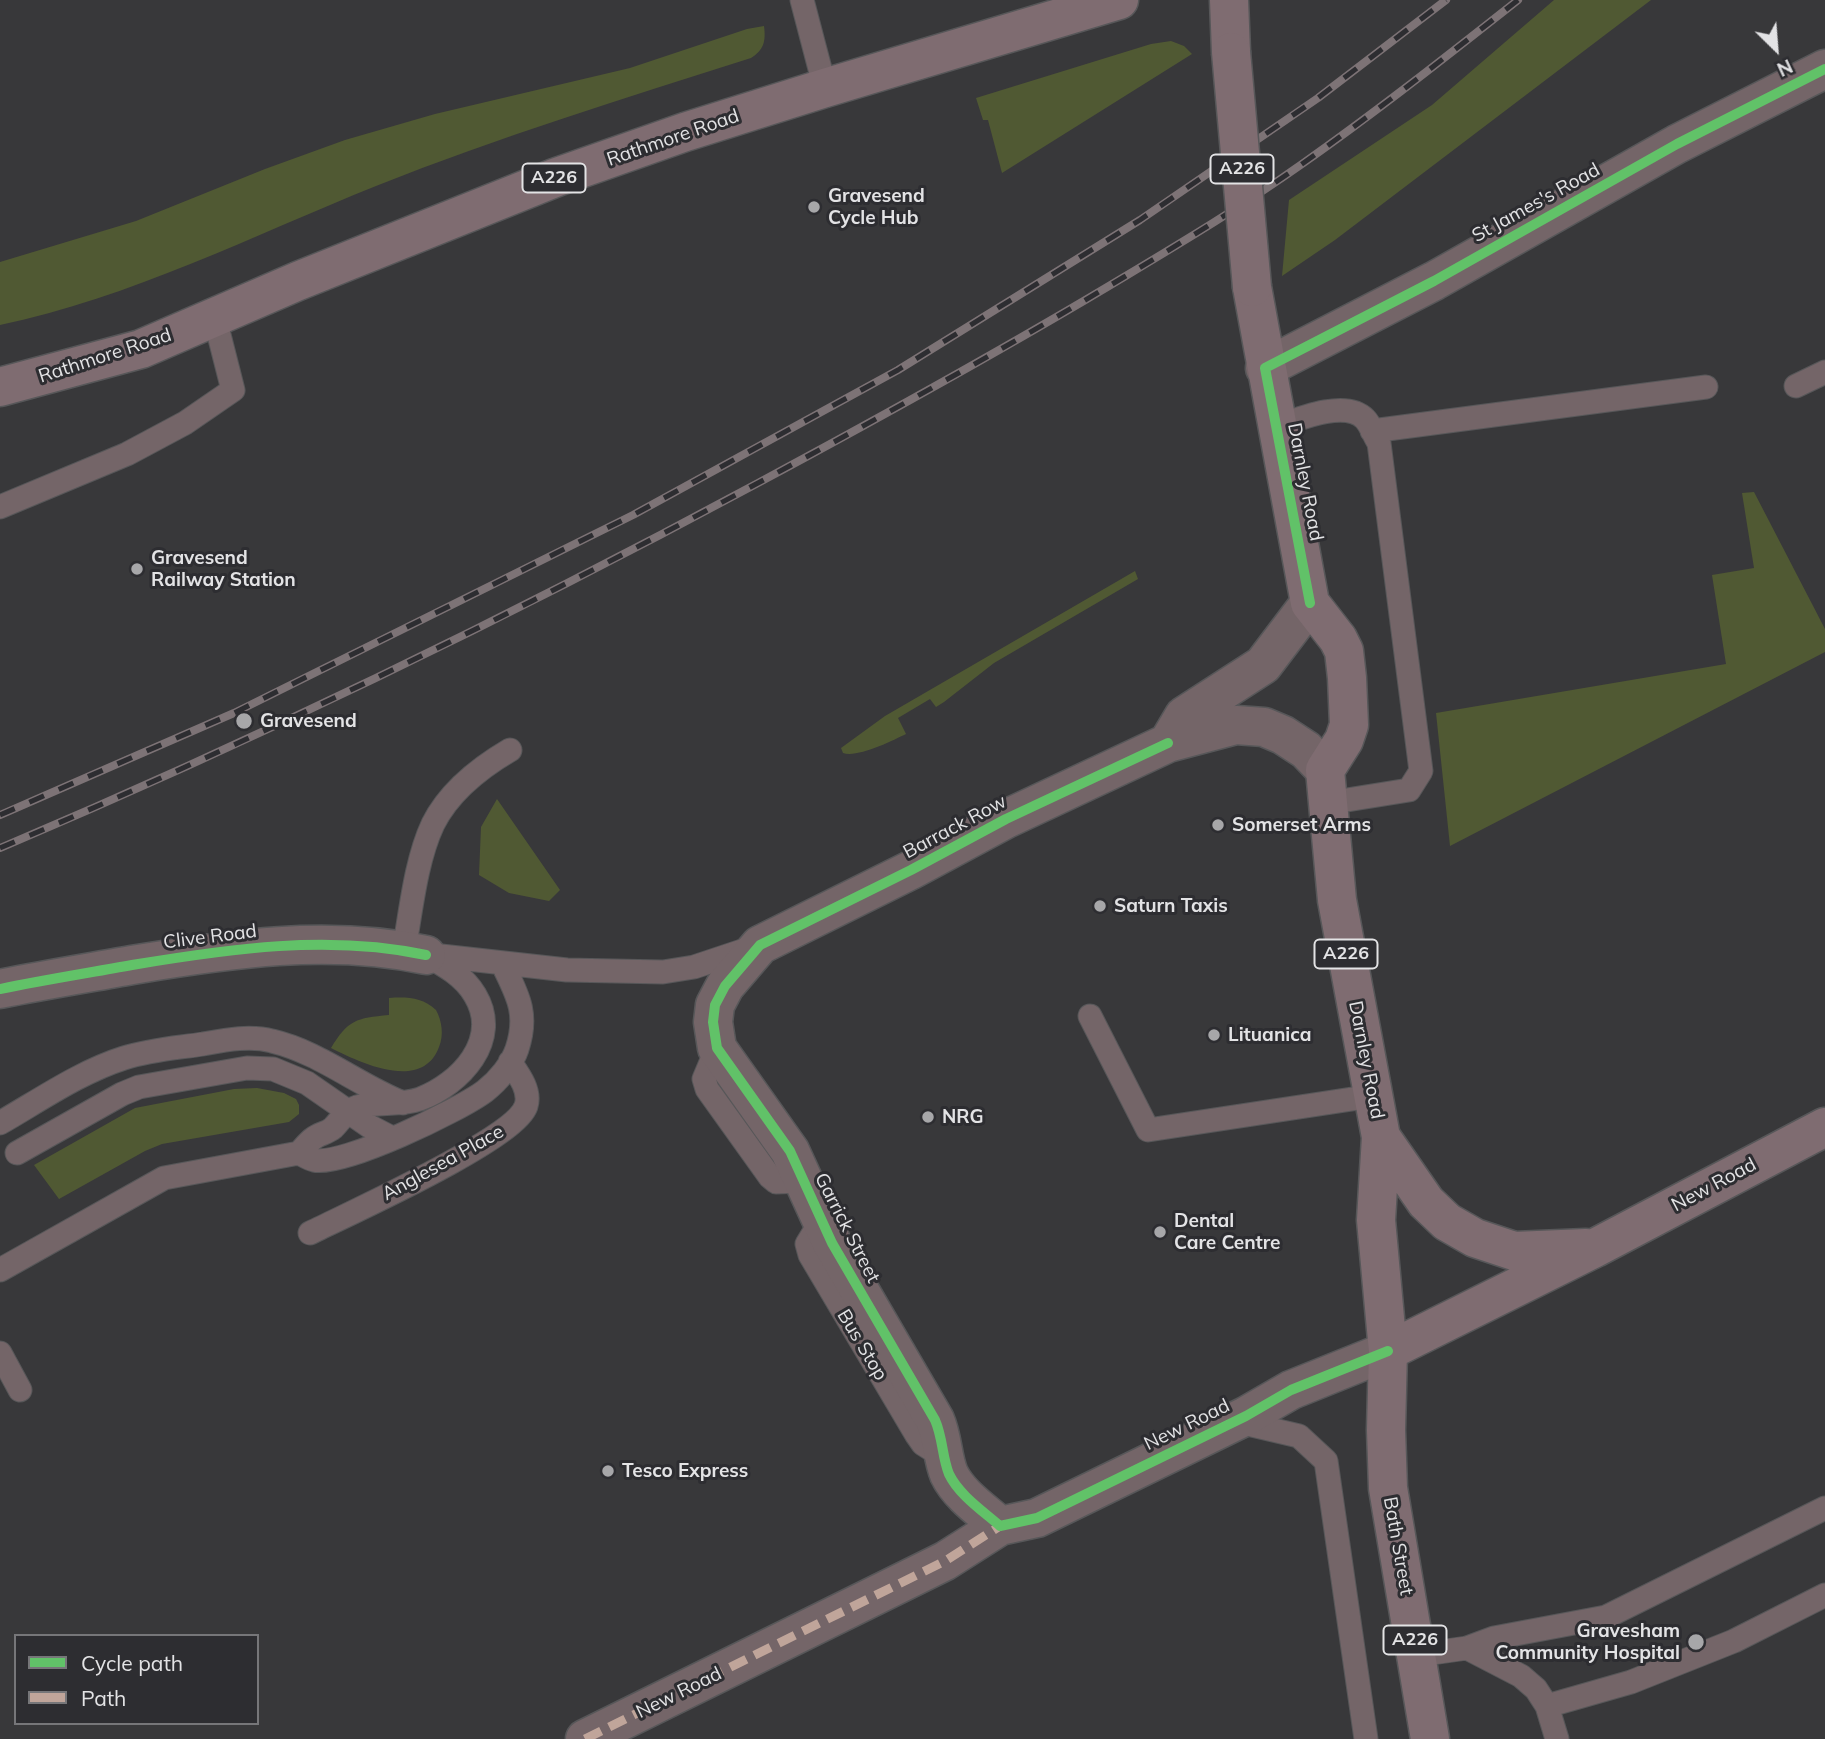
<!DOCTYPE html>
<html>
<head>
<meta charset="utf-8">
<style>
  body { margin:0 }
  #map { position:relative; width:1825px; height:1739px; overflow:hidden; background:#38383a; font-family:Mulish,sans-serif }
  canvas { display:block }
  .legend { position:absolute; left:14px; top:1634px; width:245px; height:91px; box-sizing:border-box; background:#2d2d31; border:2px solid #767679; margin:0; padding:9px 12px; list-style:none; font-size:21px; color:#e3e3e5 }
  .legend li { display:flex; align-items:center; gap:14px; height:35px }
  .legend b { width:35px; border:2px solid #767679 }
  .north { position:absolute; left:1741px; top:14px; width:70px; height:70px; -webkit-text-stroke:5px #2d2d31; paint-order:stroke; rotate:155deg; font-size:19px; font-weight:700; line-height:28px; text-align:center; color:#e3e3e5 }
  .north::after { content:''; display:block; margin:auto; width:24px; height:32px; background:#e3e3e5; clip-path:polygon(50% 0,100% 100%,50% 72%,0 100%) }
</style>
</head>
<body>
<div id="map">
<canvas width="1825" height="1739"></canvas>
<ul class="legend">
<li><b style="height:9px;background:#61c268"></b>Cycle path</li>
<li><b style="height:9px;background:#c0a59a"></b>Path</li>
</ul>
<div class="north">N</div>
</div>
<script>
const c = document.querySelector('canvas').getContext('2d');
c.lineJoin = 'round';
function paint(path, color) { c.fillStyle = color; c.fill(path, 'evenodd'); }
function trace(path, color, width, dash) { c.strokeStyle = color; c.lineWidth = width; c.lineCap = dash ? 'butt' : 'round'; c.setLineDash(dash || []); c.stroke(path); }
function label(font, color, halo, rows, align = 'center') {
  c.font = font + ' Mulish,sans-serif'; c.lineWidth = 6; c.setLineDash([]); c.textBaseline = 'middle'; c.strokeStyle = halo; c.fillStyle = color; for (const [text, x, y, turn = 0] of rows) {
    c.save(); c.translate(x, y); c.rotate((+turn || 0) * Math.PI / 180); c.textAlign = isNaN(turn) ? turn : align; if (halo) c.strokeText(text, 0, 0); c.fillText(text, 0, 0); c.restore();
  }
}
paint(new Path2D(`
  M 1554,0 L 1651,0 L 1335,240 L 1282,276 L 1289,200 L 1432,105 Z
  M 764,26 C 766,41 764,50 751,58 C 625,98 499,137 376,186 C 254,235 130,298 0,325 L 0,262 L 136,221 L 265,169 L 345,140 L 435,114 L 630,68 L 747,29 Z
  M 1171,41 L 1184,46 L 1192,54 L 1002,173 L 988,120 L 983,120 L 976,98 L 1151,44 Z
  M 1754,492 L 1825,629 L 1825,652 L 1450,846 L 1436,713 L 1726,664 L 1712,575 L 1754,568 L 1742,493 Z
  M 1135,571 L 1138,579 L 994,663 L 944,702 L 936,707 L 930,699 L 898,718 L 906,734 C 892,741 857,758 843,753 L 841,748 L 885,716 Z
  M 497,799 L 560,890 L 549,901 L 509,893 L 479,875 L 481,827 Z
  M 389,998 C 407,997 422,997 436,1010 C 442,1021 444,1035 439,1047 C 422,1093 359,1062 331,1048 C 348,1020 356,1018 389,1015 Z
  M 257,1088 L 284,1093 L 296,1099 L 299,1105 L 299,1114 L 289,1122 L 162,1144 L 145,1151 L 59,1199 L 34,1165 L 135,1108 L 234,1089 Z`), '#505933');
const lane = new Path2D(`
  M 802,0 L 825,88
  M 1796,386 L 1825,372
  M 1276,427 C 1298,419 1346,399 1365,419 C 1371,425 1374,436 1379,443 L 1421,771 L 1409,790 L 1328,803
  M 1372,431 L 1706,387
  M 0,507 L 127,454 L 185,423 L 233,390 L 215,319
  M 404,950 C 411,910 416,860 433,824 C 449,792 481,767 510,750
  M 432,955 L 567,970 L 663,972 L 694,967 L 754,947
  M 1090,1016 L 1148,1130 L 1372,1096
  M 717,1048 L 704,1079 L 707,1089 L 770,1177 L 776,1182 L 803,1181
  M 0,1123 C 40,1100 80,1072 124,1058 C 149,1050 176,1048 203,1044 C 225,1040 250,1035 272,1041 C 319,1052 358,1085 403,1103
  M 17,1153 L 122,1094 L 139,1087 L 247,1068 L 273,1069 L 307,1083 L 369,1126 L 392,1138
  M 299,1153 C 304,1148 308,1142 314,1138 C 319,1134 327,1133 333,1128 C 341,1120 345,1111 357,1107 C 377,1101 400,1106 420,1099 C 460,1084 502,1040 475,995 C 464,976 444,965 426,955
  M 821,1221 L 807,1244 L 810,1255 L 916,1434 L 923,1444 L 945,1458
  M 310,1233 C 348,1214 515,1139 526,1106 C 531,1091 519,1075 510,1062
  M 0,1270 L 164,1178 L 299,1153 C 303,1155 309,1159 314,1160 C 342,1167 460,1110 485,1091 C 498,1081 512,1064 517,1049 C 529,1013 517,994 502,963
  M 0,1353 L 20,1390
  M 1235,1421 L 1299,1436 L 1326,1461 L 1366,1739
  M 1467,1648 L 1494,1638 L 1606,1617 L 1825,1508
  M 1418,1655 L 1467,1648 L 1521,1676 L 1536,1689 L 1547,1706 L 1631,1682 L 1734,1641 L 1825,1595
  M 1547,1706 L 1557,1739`);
const street = new Path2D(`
  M 1265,368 L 1434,281 L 1677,144 L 1825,69
  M 1168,743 L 1184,716 L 1263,665 L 1310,603
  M 0,989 C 44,980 88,973 132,965 C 228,949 329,934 426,955
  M 1000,1526 C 983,1511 959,1495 949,1474 C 942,1457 943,1438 935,1420 L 832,1243 L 790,1151 L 717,1048 L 713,1022 L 715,1005 L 725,986 L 760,945 L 911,870 L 1006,819 L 1168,743 L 1236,725 L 1264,727 L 1283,735 L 1306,750 L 1325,770
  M 585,1739 L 945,1561 L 1000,1526 L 1037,1518 L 1246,1416 L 1291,1390 L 1388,1351`);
const primary = new Path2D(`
  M 1229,0 L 1231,52
  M 1252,287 L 1310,603 L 1338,639 L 1344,651 L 1347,678 L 1349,725 L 1344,740 L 1325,770 L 1328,803 L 1337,900 L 1381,1137 L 1376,1220 L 1388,1351 L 1386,1430 L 1388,1488 L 1430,1739
  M 0,387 L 141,349 L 298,281 L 557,177 L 685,132 L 825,88 L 1119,0
  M 1381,1137 L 1426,1202 L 1447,1222 L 1475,1238 L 1514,1251 L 1586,1248
  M 1388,1351 L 1595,1248 L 1825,1127`);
trace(lane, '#575759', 25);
trace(street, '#575759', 41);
trace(primary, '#575759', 41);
trace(lane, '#746568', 23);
trace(street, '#746568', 38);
trace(primary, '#7f6c71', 38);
const rail = new Path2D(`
  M 0,815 L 234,713 L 633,515 L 898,370 L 1140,220 L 1318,98 L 1446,0
  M 0,848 C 258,739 511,616 758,483 C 881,417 1004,349 1124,277 C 1184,241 1244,205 1302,164 C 1376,112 1447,56 1518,0`);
trace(rail, '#7d7376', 8);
trace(rail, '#2d2d31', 5, [16]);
const primaryBridge = new Path2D(`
  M 1231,52 L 1252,287`);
trace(primaryBridge, '#575759', 41, []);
trace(primaryBridge, '#7f6c71', 38);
trace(new Path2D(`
  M 585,1739 L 945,1561 L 1000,1526`), '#c0a59a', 9, [18, 9]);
trace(new Path2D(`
  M 1310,603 L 1265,368 L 1434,281 L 1677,144 L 1825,69
  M 1168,743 L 1006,819 L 911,870 L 760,945 L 725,986 L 715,1005 L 713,1022 L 717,1048 L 790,1151 L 832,1243 L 935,1420 C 943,1438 942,1457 949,1474 C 959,1495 983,1511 1000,1526 L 1037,1518 L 1246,1416 L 1291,1390 L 1388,1351
  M 0,989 C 44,980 88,973 132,965 C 228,949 329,934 426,955`), '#61c268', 10);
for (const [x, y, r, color] of [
  [814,207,7,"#a7a7a9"],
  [137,569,7,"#a7a7a9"],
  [244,721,9,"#a7a7a9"],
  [1218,825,7,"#a7a7a9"],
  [1100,906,7,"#a7a7a9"],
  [1214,1035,7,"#a7a7a9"],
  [928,1117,7,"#a7a7a9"],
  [1160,1232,7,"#a7a7a9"],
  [608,1471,7,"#a7a7a9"],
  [1696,1642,9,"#a7a7a9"]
]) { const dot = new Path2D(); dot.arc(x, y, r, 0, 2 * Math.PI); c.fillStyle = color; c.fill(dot); trace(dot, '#2d2d31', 2.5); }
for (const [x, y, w] of [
  [1242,169,63],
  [554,178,63],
  [1346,954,63],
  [1415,1640,63]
]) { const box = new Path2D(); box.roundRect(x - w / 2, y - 14.5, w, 29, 5); c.fillStyle = '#2d2d31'; c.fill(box); trace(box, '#e3e3e5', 2); }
label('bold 18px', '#e3e3e5', null, [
  ["A226",1242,169],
  ["A226",554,178],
  ["A226",1346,954],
  ["A226",1415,1640]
]);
label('19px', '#e3e3e5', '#2d2d31', [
  ["Rathmore Road",673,138,-19],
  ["St James's Road",1536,203,-29],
  ["Rathmore Road",105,356,-18],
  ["Darnley Road",1305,482,79],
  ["Barrack Row",955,827,-28],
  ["Clive Road",210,937,-7],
  ["Darnley Road",1366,1060,79],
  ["Anglesea Place",443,1163,-29],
  ["New Road",1714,1185,-28],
  ["Garrick Street",847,1228,63],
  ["Bus Stop",862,1345,59],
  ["New Road",1187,1425,-26],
  ["Bath Street",1398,1546,80],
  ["New Road",679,1693,-26]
]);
label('bold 19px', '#e3e3e5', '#2d2d31', [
  ["Gravesend",828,196],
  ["Cycle Hub",828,218],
  ["Gravesend",151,558],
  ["Railway Station",151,580],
  ["Gravesend",260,721],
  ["Somerset Arms",1232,825],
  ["Saturn Taxis",1114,906],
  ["Lituanica",1228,1035],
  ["NRG",942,1117],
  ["Dental",1174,1221],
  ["Care Centre",1174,1243],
  ["Tesco Express",622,1471],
  ["Gravesham",1680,1631,"right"],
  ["Community Hospital",1680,1653,"right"]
], 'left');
</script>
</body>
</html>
